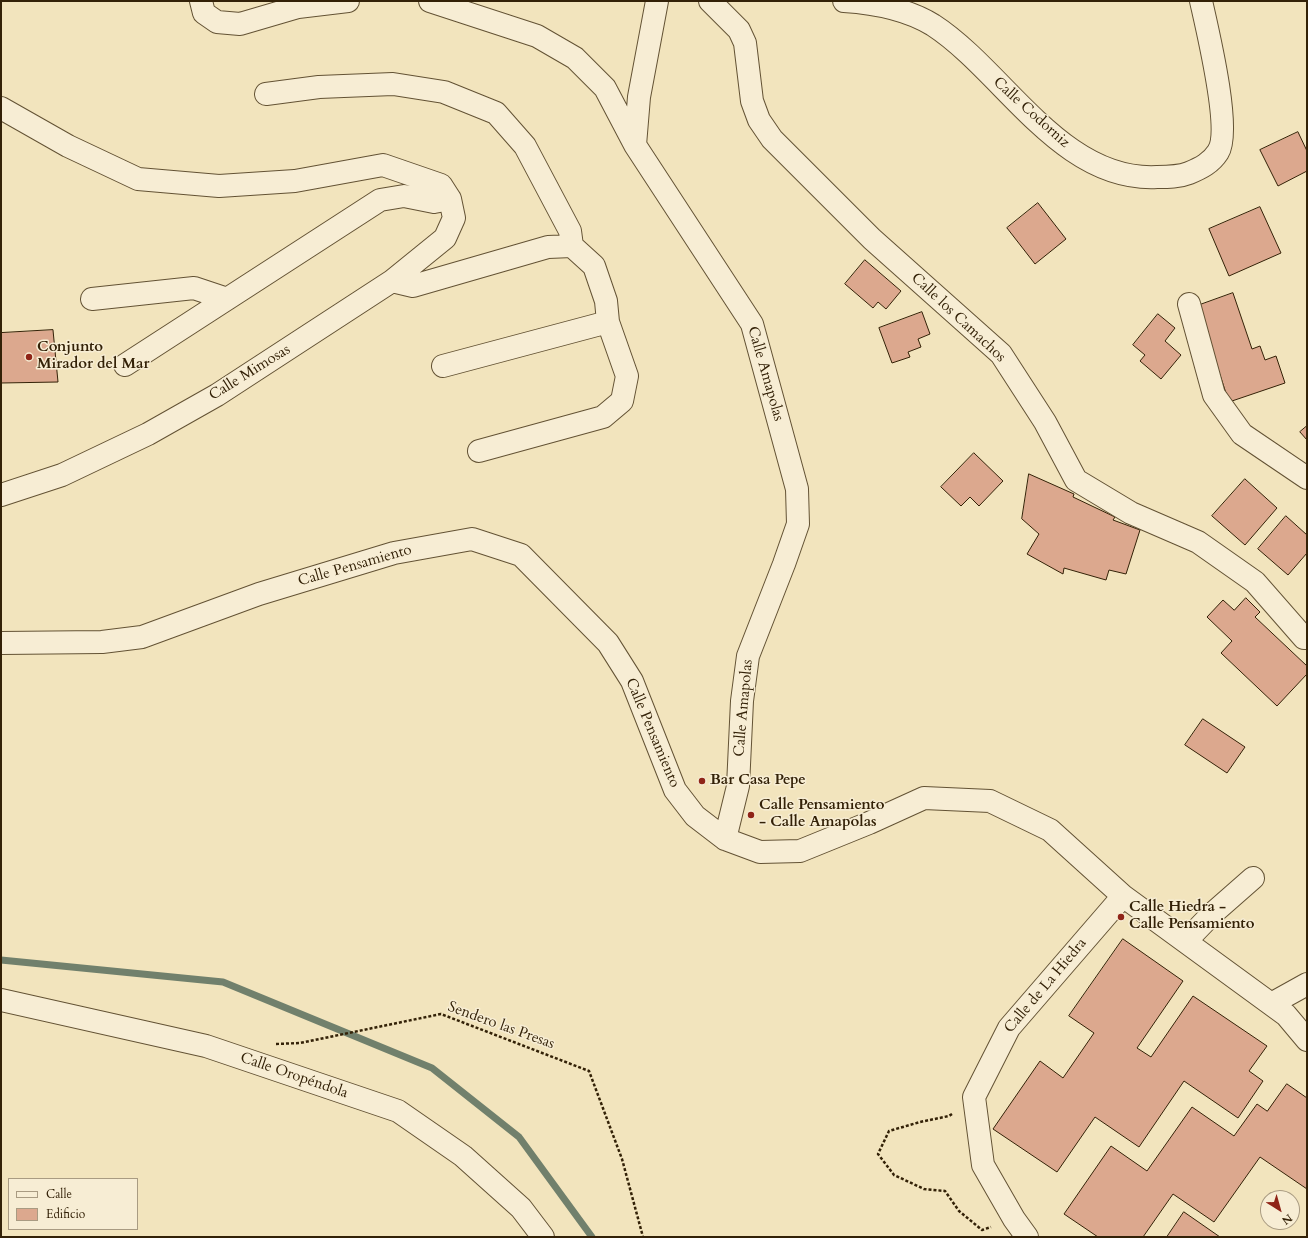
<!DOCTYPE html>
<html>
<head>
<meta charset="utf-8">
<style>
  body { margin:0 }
  #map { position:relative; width:1308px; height:1238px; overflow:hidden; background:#f2e4bd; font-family:Cardo,serif }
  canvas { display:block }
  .frame { position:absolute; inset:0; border:2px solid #332107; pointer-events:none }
  .legend { position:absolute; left:8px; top:1178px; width:130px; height:52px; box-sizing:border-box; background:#f7edd4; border:1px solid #a99b82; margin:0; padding:5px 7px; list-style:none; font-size:12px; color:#332107 }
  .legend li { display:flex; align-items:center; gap:8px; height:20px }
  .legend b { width:20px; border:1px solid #a99b82 }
  .north { position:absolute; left:1260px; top:1190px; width:40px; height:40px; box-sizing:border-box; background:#f7edd4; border:1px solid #a99b82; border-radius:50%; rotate:143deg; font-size:11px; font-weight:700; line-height:16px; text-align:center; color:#332107 }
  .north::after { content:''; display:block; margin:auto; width:14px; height:18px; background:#8f2418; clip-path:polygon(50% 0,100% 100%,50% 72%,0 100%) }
</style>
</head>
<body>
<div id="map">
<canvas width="1308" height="1238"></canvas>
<div class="frame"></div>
<ul class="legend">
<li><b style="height:5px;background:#f7edd4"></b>Calle</li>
<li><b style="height:11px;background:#dca88e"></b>Edificio</li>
</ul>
<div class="north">N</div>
</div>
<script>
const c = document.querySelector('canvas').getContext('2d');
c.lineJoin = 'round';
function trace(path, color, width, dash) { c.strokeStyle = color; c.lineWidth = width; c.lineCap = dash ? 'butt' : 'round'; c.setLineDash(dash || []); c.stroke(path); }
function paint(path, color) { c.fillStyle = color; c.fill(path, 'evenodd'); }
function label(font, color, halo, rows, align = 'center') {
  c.font = font + ' Cardo,serif'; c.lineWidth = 3; c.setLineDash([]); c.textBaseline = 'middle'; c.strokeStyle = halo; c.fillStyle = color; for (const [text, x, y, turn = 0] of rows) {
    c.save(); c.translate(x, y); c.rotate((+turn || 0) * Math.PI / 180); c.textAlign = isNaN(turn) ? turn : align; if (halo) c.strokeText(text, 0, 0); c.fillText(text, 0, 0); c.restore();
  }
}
trace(new Path2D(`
  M 1,960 L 223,982 L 432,1068 L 519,1137 L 592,1237`), '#71806c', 7);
const building = new Path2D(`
  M 1298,132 L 1307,151 L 1307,171 L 1278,186 L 1260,150 Z
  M 1038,203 L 1066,239 L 1035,264 L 1007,228 Z
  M 1260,207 L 1281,253 L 1229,276 L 1209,229 Z
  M 865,260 L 901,291 L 886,309 L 878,302 L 873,308 L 845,284 Z
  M 1233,293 L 1252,349 L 1260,346 L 1265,360 L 1276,356 L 1285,383 L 1229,402 L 1197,306 Z
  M 922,312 L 930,334 L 918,339 L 921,347 L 908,352 L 910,357 L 892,363 L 879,328 Z
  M 1158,314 L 1175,328 L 1165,341 L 1181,355 L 1161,379 L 1140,361 L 1145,355 L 1133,345 Z
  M 53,330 L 58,382 L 1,383 L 1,333 Z
  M 1307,426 L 1307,440 L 1300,432 Z
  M 974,453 L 1003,481 L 979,506 L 970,497 L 961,506 L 941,487 Z
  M 1029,474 L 1074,494 L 1073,497 L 1115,517 L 1113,520 L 1140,530 L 1126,574 L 1109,570 L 1106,580 L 1064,568 L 1063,574 L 1027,554 L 1039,534 L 1022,519 Z
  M 1245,479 L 1277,508 L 1245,545 L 1212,516 Z
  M 1286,516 L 1307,535 L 1307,553 L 1288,575 L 1258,549 Z
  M 1246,598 L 1260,612 L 1255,617 L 1307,666 L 1307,674 L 1277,706 L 1221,653 L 1232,641 L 1207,617 L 1223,600 L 1234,610 Z
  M 1203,719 L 1245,747 L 1227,773 L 1185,745 Z
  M 1123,939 L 1183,981 L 1137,1048 L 1151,1057 L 1193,996 L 1267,1046 L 1249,1071 L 1263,1081 L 1238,1118 L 1184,1081 L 1139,1147 L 1095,1117 L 1057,1172 L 993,1129 L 1040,1061 L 1063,1078 L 1094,1033 L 1069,1016 Z
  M 1287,1084 L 1307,1098 L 1307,1189 L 1260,1157 L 1214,1222 L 1173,1194 L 1143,1237 L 1098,1237 L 1064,1214 L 1111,1146 L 1147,1171 L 1192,1107 L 1234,1136 L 1257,1104 L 1267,1111 Z
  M 1184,1212 L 1220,1237 L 1167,1237 Z`);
paint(building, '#dca88e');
trace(building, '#332107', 1);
const minor = new Path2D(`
  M 201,1 L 204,13 L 217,22 L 240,24 L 298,7 L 348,1
  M 430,1 L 537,36 L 575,58 L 605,88 L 635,145 L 752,324 L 797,489 L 798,524 L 784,564 L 748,656 L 742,701 L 738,786 L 725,839
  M 710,1 L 739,30 L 745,43 L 752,101 L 759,120 L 772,139 L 872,239 L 1001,354 L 1045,422 L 1076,480 L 1131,513 L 1198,542 L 1255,582 L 1304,638 L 1307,638
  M 844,1 C 875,3 907,9 933,25 C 1004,71 1061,182 1157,177 C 1168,177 1179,177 1189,173 C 1201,168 1211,163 1218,152 C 1232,131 1207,28 1201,1
  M 266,94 L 319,87 L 393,84 L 444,92 L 496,113 L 525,146 L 570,231 L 572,246
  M 1,108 L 68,146 L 138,179 L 219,186 L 295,181 L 383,165 L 441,185 L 450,199 L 454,218 L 445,238 L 392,281 L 217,395 L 148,434 L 62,475 L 1,495
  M 635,145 L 639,97 L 657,1
  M 392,281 L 413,286 L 548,247 L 572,246 L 594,266 L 606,301 L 608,322 L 627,376 L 622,401 L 603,417 L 479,451
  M 92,299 L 194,288 L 227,299
  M 1189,304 L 1214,395 L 1242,434 L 1307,478
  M 125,365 L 380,200 L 404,196 L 434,202 L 450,199
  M 443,366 L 608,322
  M 1,643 L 102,642 L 142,637 L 259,594 L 394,553 L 472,539 L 521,555 L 608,643 L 632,681 L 675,790 L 695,816 L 725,839 L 760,852 L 800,851 L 869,823 L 924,798 L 990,801 L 1050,830 L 1123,896 L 1286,1015 L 1307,1040
  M 1186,941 L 1212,914 L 1253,878
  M 1,1000 L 206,1046 L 398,1111 L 463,1156 L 521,1208 L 543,1237
  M 1271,1004 L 1307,984
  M 1027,1237 L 1014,1219 L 983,1165 L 974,1097 L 1009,1028 L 1123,896`);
trace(minor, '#635234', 24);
trace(new Path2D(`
  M 276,1044 L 300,1043 L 441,1014 L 589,1071 L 622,1159 L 643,1237
  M 952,1114 L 949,1116 L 920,1122 L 889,1131 L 878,1154 L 894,1175 L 924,1189 L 945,1191 L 959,1211 L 982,1230 L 991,1227`), '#332107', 2.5, [3, 2]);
trace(minor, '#f7edd4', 22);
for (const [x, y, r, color] of [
  [29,357,4,"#8f2418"],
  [702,781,4,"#8f2418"],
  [751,815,4,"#8f2418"],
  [1121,917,4,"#8f2418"]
]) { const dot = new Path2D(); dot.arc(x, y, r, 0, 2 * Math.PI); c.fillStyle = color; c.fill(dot); trace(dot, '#f7edd4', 1.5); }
label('15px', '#332107', '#f7edd4', [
  ["Calle Codorniz",1031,113,42],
  ["Calle los Camachos",958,318,43],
  ["Calle Mimosas",250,373,-32],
  ["Calle Amapolas",765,374,74],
  ["Calle Pensamiento",355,566,-16],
  ["Calle Amapolas",744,708,-85],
  ["Calle Pensamiento",652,733,67],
  ["Calle de La Hiedra",1046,986,-50],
  ["Sendero las Presas",501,1026,20],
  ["Calle Oropéndola",294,1076,19]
]);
label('bold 15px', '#332107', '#f7edd4', [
  ["Conjunto",37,348],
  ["Mirador del Mar",37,365],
  ["Bar Casa Pepe",710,781],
  ["Calle Pensamiento",759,806],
  ["- Calle Amapolas",759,823],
  ["Calle Hiedra -",1129,908],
  ["Calle Pensamiento",1129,925]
], 'left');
</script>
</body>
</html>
